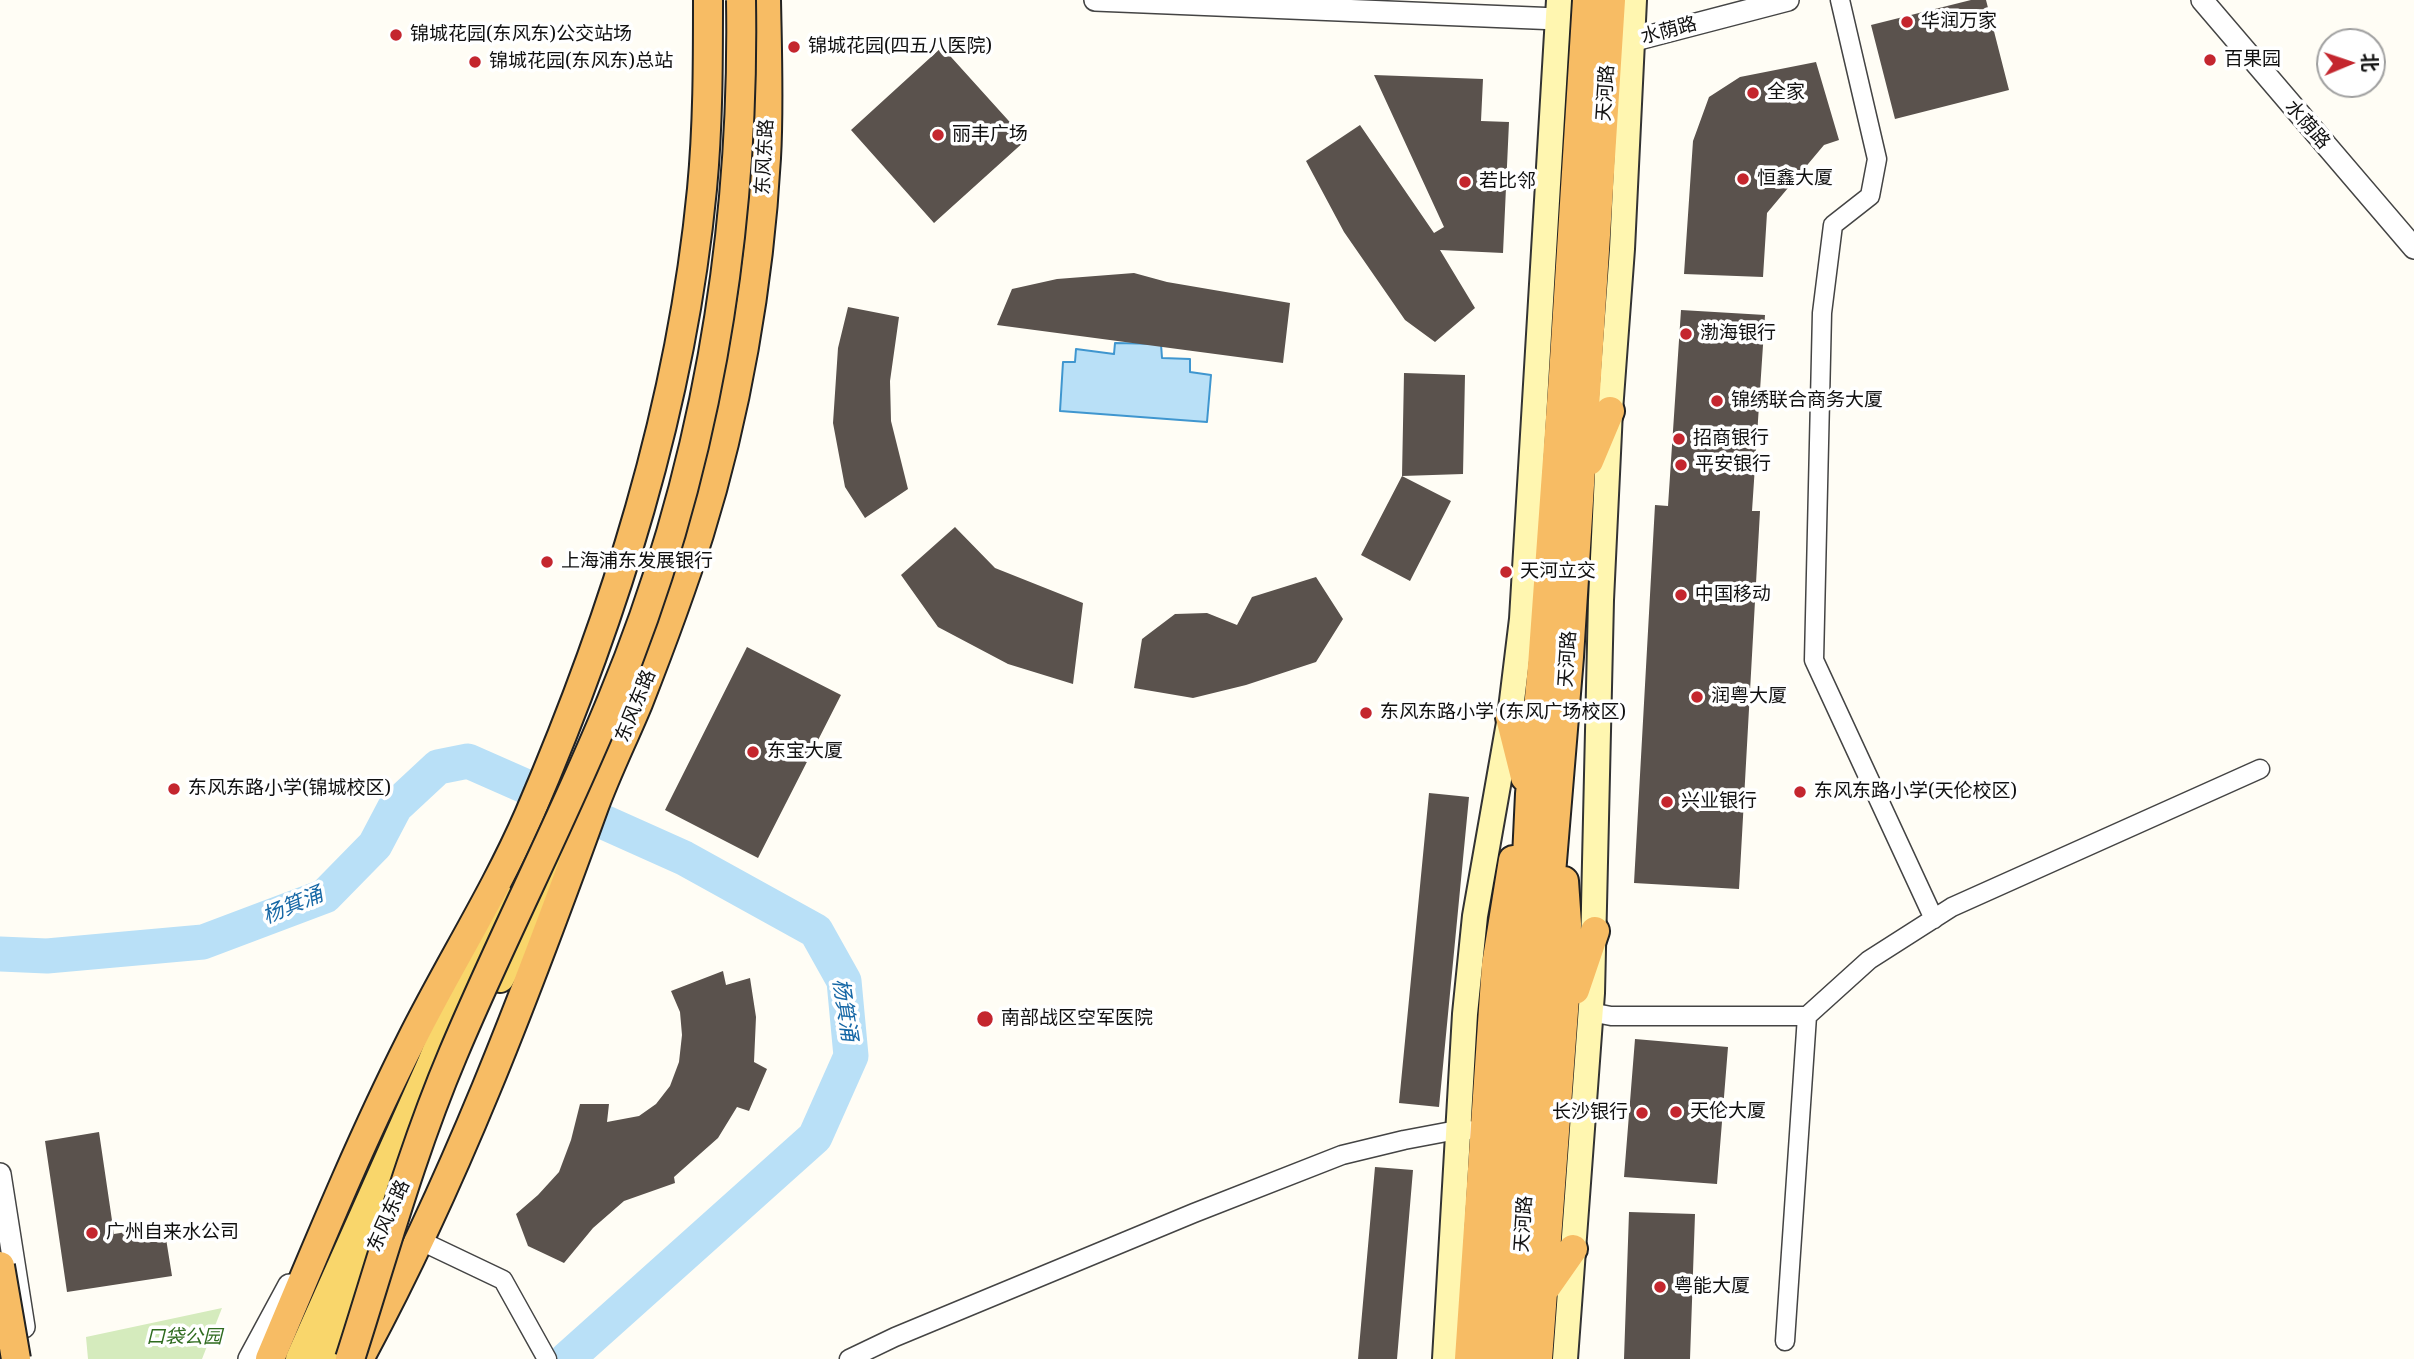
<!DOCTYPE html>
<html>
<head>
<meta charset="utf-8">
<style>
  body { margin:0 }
  #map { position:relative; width:2414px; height:1359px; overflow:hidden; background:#fffdf5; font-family:"Noto Serif","Noto Sans SC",serif }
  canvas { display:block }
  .north { position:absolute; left:2316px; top:28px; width:70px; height:70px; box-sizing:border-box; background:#fff; border:2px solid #a0a0a0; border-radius:50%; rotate:88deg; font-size:19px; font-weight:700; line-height:28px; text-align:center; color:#111 }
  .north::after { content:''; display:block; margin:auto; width:24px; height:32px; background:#c4262e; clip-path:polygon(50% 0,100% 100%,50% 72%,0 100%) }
</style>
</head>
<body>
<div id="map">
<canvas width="2414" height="1359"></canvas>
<div class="north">北</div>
</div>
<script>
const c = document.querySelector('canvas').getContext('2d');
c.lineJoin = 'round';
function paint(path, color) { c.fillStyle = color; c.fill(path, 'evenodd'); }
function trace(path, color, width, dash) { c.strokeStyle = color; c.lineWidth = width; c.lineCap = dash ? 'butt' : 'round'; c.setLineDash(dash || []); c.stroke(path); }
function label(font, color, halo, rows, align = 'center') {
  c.font = font + ' "Noto Serif","Noto Sans SC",serif'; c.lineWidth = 7; c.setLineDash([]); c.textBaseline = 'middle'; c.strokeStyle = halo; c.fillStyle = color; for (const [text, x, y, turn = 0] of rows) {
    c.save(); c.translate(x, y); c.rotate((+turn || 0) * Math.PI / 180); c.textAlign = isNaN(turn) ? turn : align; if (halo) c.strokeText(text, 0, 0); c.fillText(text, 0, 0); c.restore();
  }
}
paint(new Path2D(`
  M 222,1308 L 202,1359 L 88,1359 L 86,1337 Z`), '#d5ebbd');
const water = new Path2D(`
  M 1115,343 L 1161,344 L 1162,358 L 1190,359 L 1190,372 L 1211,375 L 1207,422 L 1060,411 L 1063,362 L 1075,362 L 1076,349 L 1114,354 Z`);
paint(water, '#b9e0f7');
trace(water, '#3f96cf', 2);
trace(new Path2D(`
  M 550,798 L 684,858 L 816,931 L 844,981 L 851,1056 L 815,1137 L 567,1359
  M 0,954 L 47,956 L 203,942 L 325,896 L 375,845 L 395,807 L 438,767 L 468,761 L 527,787`), '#b9e0f7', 35);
paint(new Path2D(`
  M 1971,0 L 1986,0 L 2009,90 L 1895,119 L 1871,25 Z
  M 942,47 L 1026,140 L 934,223 L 851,130 Z
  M 1816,62 L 1839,140 L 1824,145 L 1767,213 L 1763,277 L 1684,274 L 1693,141 L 1709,97 L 1740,77 Z
  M 1374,75 L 1483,79 L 1481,121 L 1509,122 L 1503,253 L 1440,250 L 1475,308 L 1435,342 L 1405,320 L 1344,232 L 1306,161 L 1360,125 L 1434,233 L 1444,227 Z
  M 1134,273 L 1167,282 L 1290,303 L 1283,363 L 997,325 L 1012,289 L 1057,279 Z
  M 848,307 L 899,317 L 890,381 L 891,421 L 908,489 L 865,518 L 845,487 L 833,423 L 838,348 Z
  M 1681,310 L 1765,315 L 1752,511 L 1760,511 L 1739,889 L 1634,883 L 1655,505 L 1668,506 Z
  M 1404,373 L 1465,375 L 1463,474 L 1402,476 Z
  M 1402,476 L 1451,501 L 1410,581 L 1361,555 Z
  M 955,527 L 995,568 L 1083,603 L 1073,684 L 1008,664 L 938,627 L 901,575 Z
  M 1316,577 L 1343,619 L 1316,662 L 1246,685 L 1193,698 L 1134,688 L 1142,639 L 1175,614 L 1207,613 L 1237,625 L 1252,597 Z
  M 747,647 L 841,695 L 758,858 L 665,810 Z
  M 1429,793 L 1469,797 L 1439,1107 L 1399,1103 Z
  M 723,971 L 726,985 L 750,978 L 756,1017 L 754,1062 L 767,1069 L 749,1111 L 737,1107 L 718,1138 L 674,1177 L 675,1183 L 624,1201 L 593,1228 L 564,1263 L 528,1246 L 516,1214 L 538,1195 L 559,1172 L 571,1140 L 580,1104 L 609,1104 L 607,1122 L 639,1116 L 656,1104 L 670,1086 L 679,1062 L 682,1035 L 680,1012 L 671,991 Z
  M 1635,1039 L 1728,1047 L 1717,1184 L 1624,1177 Z
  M 99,1132 L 114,1234 L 164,1226 L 172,1276 L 67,1292 L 45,1141 Z
  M 1375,1167 L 1413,1170 L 1397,1359 L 1358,1359 Z
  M 1629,1212 L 1695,1214 L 1690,1359 L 1624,1359 Z`), '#5a524d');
const minor = new Path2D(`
  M 1840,0 L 1877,159 L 1870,196 L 1833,225 L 1822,313 L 1814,660 L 1934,919
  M 1590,1012 L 1611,1016 L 1807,1016 L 1869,960 L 1952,907 L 2260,769
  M 419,1240 L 503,1280 L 547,1359
  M 1785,1341 L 1807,1016
  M 849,1359 L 895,1337 L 1194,1213 L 1342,1155 L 1404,1140 L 1457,1130 L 1469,1130`);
const tertiary = new Path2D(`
  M 1095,0 L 1558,19
  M 2202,0 L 2414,248
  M 1631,41 L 1788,0
  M 0,1174 L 24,1327
  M 249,1359 L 289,1285`);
const secondary = new Path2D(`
  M 1445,1359 L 1465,1014 L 1475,916 L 1510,717 L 1522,619 L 1559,0
  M 1565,1359 L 1592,993 L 1601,600 L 1610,411 L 1622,249 L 1634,0`);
const primary = new Path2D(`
  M 500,978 L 570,847
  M 300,1359 L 431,1065 L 499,897
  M 325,1359 L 375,1247`);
const trunk = new Path2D(`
  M 1589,461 L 1610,411
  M 1510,717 L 1525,777
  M 1575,990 L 1595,931
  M 1545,1289 L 1573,1249
  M 270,1359 C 315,1252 359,1144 411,1041 C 449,965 495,893 529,815 C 615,615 681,407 702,189 C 708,126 708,63 708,0
  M 359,1359 C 454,1184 525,996 593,809 C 606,773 623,739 638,703 C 660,647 681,591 699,534 C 736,415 759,283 766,158 C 769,106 767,53 766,0
  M 1469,1359 L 1496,965 L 1513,860
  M 1492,1359 L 1525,900 L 1530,794 L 1542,666 L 1563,376 L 1587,0
  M 1514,1359 L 1540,1006 L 1569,657 L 1611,0
  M 1538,1359 L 1566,984 L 1567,924 L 1564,881`);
trace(minor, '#444', 21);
trace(tertiary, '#444', 24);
trace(secondary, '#333', 28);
trace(primary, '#222', 32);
trace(trunk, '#222', 32);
trace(minor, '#fff', 18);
trace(tertiary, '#fff', 21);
trace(secondary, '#fff6b0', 24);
trace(primary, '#f9d66b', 28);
trace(trunk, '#f7bc64', 28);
const trunkBridge = new Path2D(`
  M 0,1266 L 16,1359
  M 350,1359 C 383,1256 411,1153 453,1054 C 503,935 563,820 612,700 C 704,479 745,239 741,0`);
trace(trunkBridge, '#222', 32, []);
trace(trunkBridge, '#f7bc64', 28);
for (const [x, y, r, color] of [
  [1907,22,7,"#c4262e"],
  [396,35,7,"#c4262e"],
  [794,47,7,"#c4262e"],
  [2210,60,7,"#c4262e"],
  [475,62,7,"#c4262e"],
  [1753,93,7,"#c4262e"],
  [938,135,7,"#c4262e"],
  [1743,179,7,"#c4262e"],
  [1465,182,7,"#c4262e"],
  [1686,334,7,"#c4262e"],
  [1717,401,7,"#c4262e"],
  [1679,439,7,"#c4262e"],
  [1681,465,7,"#c4262e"],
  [547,562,7,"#c4262e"],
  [1506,572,7,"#c4262e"],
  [1681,595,7,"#c4262e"],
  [1697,697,7,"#c4262e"],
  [1366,713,7,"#c4262e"],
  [753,752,7,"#c4262e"],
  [174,789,7,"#c4262e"],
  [1800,792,7,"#c4262e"],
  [1667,802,7,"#c4262e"],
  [985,1019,9,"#c4262e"],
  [1676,1112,7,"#c4262e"],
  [1642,1113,7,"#c4262e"],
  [92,1233,7,"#c4262e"],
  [1660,1287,7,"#c4262e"]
]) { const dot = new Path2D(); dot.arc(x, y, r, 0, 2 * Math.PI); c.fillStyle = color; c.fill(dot); trace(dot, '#fff', 2.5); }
label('19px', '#111', '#fff', [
  ["华润万家",1921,22],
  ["锦城花园(东风东)公交站场",410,35],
  ["锦城花园(四五八医院)",808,47],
  ["百果园",2224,60],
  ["锦城花园(东风东)总站",489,62],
  ["全家",1767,93],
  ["丽丰广场",952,135],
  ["恒鑫大厦",1757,179],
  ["若比邻",1479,182],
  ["渤海银行",1700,334],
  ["锦绣联合商务大厦",1731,401],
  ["招商银行",1693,439],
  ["平安银行",1695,465],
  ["上海浦东发展银行",561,562],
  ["天河立交",1520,572],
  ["中国移动",1695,595],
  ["润粤大厦",1711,697],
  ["东风东路小学 (东风广场校区)",1380,713],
  ["东宝大厦",767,752],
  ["东风东路小学(锦城校区)",188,789],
  ["东风东路小学(天伦校区)",1814,792],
  ["兴业银行",1681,802],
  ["南部战区空军医院",1001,1019],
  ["天伦大厦",1690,1112],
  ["长沙银行",1628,1113,"right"],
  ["广州自来水公司",106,1233],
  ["粤能大厦",1674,1287]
], 'left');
label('19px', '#111', '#fff', [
  ["水荫路",1669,31,-15],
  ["天河路",1606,93,-86],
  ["水荫路",2307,125,49],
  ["东风东路",765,157,-87],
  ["天河路",1568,659,-86],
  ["东风东路",636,706,-68],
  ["东风东路",389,1216,-66],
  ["天河路",1524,1224,-86]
]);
label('italic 19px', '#2f6b1f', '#fff', [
  ["口袋公园",184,1338]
]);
label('italic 21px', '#1768a6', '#fff', [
  ["杨箕涌",293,906,-23],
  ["杨箕涌",844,1010,81]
]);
</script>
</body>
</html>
